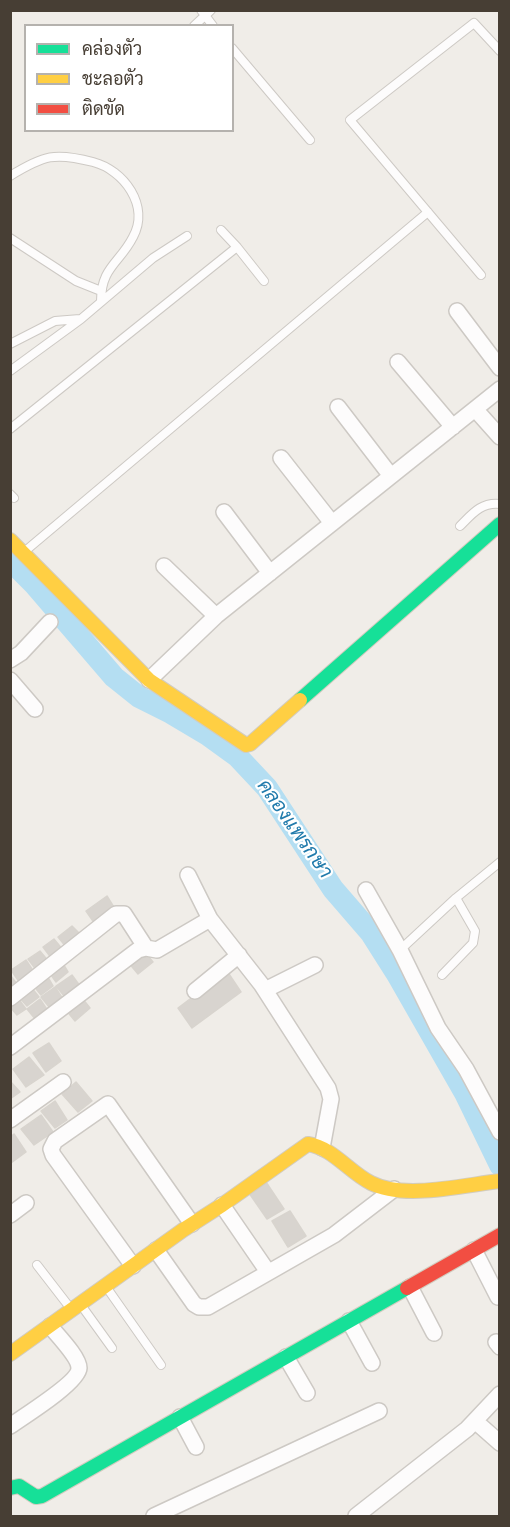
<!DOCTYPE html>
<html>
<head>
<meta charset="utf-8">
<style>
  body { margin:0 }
  #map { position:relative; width:510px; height:1527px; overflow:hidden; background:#f0ede8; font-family:Overpass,Sarabun,sans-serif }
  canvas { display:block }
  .frame { position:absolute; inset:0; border:12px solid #473e34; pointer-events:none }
  .legend { position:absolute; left:24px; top:24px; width:210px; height:108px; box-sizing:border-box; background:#fff; border:2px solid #b5b2ae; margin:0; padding:8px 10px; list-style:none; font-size:18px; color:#473e34 }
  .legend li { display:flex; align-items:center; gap:12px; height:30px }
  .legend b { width:30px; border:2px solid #b5b2ae }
</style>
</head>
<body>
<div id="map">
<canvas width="510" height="1527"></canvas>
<div class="frame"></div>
<ul class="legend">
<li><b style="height:8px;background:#16e098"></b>คล่องตัว</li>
<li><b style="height:8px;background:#ffcf43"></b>ชะลอตัว</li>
<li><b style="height:8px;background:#f24e42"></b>ติดขัด</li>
</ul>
</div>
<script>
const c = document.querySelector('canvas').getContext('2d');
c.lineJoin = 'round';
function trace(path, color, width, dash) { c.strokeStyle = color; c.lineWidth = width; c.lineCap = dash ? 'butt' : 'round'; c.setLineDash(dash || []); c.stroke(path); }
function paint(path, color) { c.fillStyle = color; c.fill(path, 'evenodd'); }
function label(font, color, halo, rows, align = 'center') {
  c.font = font + ' Overpass,Sarabun,sans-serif'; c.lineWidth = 4.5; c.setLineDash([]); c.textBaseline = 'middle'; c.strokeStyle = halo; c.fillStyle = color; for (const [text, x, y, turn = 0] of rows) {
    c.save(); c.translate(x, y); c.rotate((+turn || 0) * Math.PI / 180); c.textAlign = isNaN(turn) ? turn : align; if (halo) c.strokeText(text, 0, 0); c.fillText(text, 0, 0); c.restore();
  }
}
trace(new Path2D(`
  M 10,560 L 35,585 L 114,677 L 139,697 L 171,713 L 208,735 L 237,756 L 267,788 L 333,889 L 371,933 L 397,974 L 465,1093 L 500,1165`), '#b4def2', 22);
const building = new Path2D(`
  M 107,896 L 115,909 L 95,924 L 86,911 Z
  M 72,926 L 81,935 L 67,948 L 58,937 Z
  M 54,939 L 63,950 L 52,959 L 43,947 Z
  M 40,951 L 49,962 L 37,971 L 28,959 Z
  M 144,951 L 153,962 L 138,974 L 128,962 Z
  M 26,960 L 34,972 L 20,983 L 11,970 Z
  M 62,962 L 68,972 L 56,982 L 49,972 Z
  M 227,971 L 241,992 L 192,1028 L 178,1008 Z
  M 46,974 L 53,986 L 41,995 L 33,985 Z
  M 10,975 L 17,984 L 10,990 Z
  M 72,975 L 80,986 L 65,997 L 56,986 Z
  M 31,987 L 39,997 L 27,1006 L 18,996 Z
  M 55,987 L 63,999 L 50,1008 L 41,997 Z
  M 17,997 L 26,1009 L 17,1015 L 10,1007 L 10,1002 Z
  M 82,998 L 90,1008 L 75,1021 L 66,1010 Z
  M 40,999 L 48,1011 L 36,1020 L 27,1009 Z
  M 49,1043 L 61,1061 L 46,1072 L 33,1053 Z
  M 29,1057 L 44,1075 L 26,1087 L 13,1069 Z
  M 10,1081 L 20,1092 L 10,1099 Z
  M 76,1082 L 92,1101 L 78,1112 L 62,1094 Z
  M 55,1101 L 67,1120 L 55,1128 L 41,1111 Z
  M 41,1115 L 53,1132 L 34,1145 L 21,1129 Z
  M 14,1134 L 26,1152 L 11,1163 L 10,1137 Z
  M 266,1182 L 284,1209 L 267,1219 L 249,1193 Z
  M 290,1211 L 306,1236 L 288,1247 L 272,1221 Z`);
paint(building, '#d8d4cf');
trace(building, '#d8d4ce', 1.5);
const lane = new Path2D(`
  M 201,10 L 213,26
  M 194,26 L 211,10
  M 232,48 L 310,140
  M 10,176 C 44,155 55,152 93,162 C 124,170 150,206 133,237 C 120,263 101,267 101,301
  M 221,230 L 237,247 L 264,281
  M 10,238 L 76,281 L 101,291
  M 481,275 L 350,120 L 474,23 L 500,51
  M 10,344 L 55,321 L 80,319
  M 10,371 L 81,319 L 153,258 L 187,236
  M 10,429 L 237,247
  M 10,494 L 14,498
  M 460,526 C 472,514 481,502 500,504
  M 24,552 L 428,212
  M 400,950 L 456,898 L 500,862
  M 442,975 L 473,943 L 475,931 L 456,898
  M 37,1265 L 71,1309
  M 107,1288 L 161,1365
  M 81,1305 L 112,1348`);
const street = new Path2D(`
  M 457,311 L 500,368
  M 398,362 L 453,427
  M 338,407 L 391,476
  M 475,409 L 500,437
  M 281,458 L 332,523
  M 224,512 L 270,573
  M 164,566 L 216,616
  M 10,660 L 21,653 L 50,622
  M 10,680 L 35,709
  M 149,680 L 216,616 L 500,389
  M 188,875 L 210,919
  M 366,890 L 400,950 L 438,1028 L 466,1069 L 500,1132
  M 265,990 L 315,965
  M 195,991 L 239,955
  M 10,998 L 116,914 L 124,914 L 146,948
  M 10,1047 L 138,950 L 146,948 L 157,950 L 210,919 L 261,984 L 328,1088 L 331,1099 L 322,1148
  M 10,1120 L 63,1082
  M 222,1205 L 268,1272
  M 10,1215 L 26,1203
  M 156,1250 L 194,1304 L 199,1307 L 208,1307 L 334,1235 L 394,1189
  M 474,1250 L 498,1297
  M 133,1266 L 53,1155 L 51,1149 L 55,1141 L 108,1104 L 192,1224
  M 410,1287 L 434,1333
  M 349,1321 L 372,1363
  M 496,1342 L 500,1347
  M 286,1357 L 307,1393
  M 180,1417 L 196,1447
  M 475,1421 L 500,1443
  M 10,1426 C 23,1417 79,1382 79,1368 C 79,1357 57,1335 50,1326
  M 154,1516 L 379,1411
  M 356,1516 L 467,1429 L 500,1394`);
const fast = new Path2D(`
  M 300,700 L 500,524
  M 10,1488 L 19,1486 L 36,1497 L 42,1496 L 407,1288`);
const slow = new Path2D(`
  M 10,540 L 149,680 L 246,745 L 250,744 L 300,700
  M 10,1354 L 183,1230 L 222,1205 L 308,1144 C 333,1148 349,1172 371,1183 C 404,1200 464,1185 500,1181`);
const jam = new Path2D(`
  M 407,1288 L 500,1235`);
trace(lane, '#cdc9c4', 10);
trace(street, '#cdc9c4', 18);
trace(fast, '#d2ccbf', 16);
trace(slow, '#d2ccbf', 16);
trace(jam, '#d2ccbf', 16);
trace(lane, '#fdfcfc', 8);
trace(street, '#fdfcfc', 15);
trace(fast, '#16e098', 14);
trace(slow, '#ffcf43', 14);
trace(jam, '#f24e42', 14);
label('italic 20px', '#217bac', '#fff', [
  ["คลองแพรกษา",293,830,55]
]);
</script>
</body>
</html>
